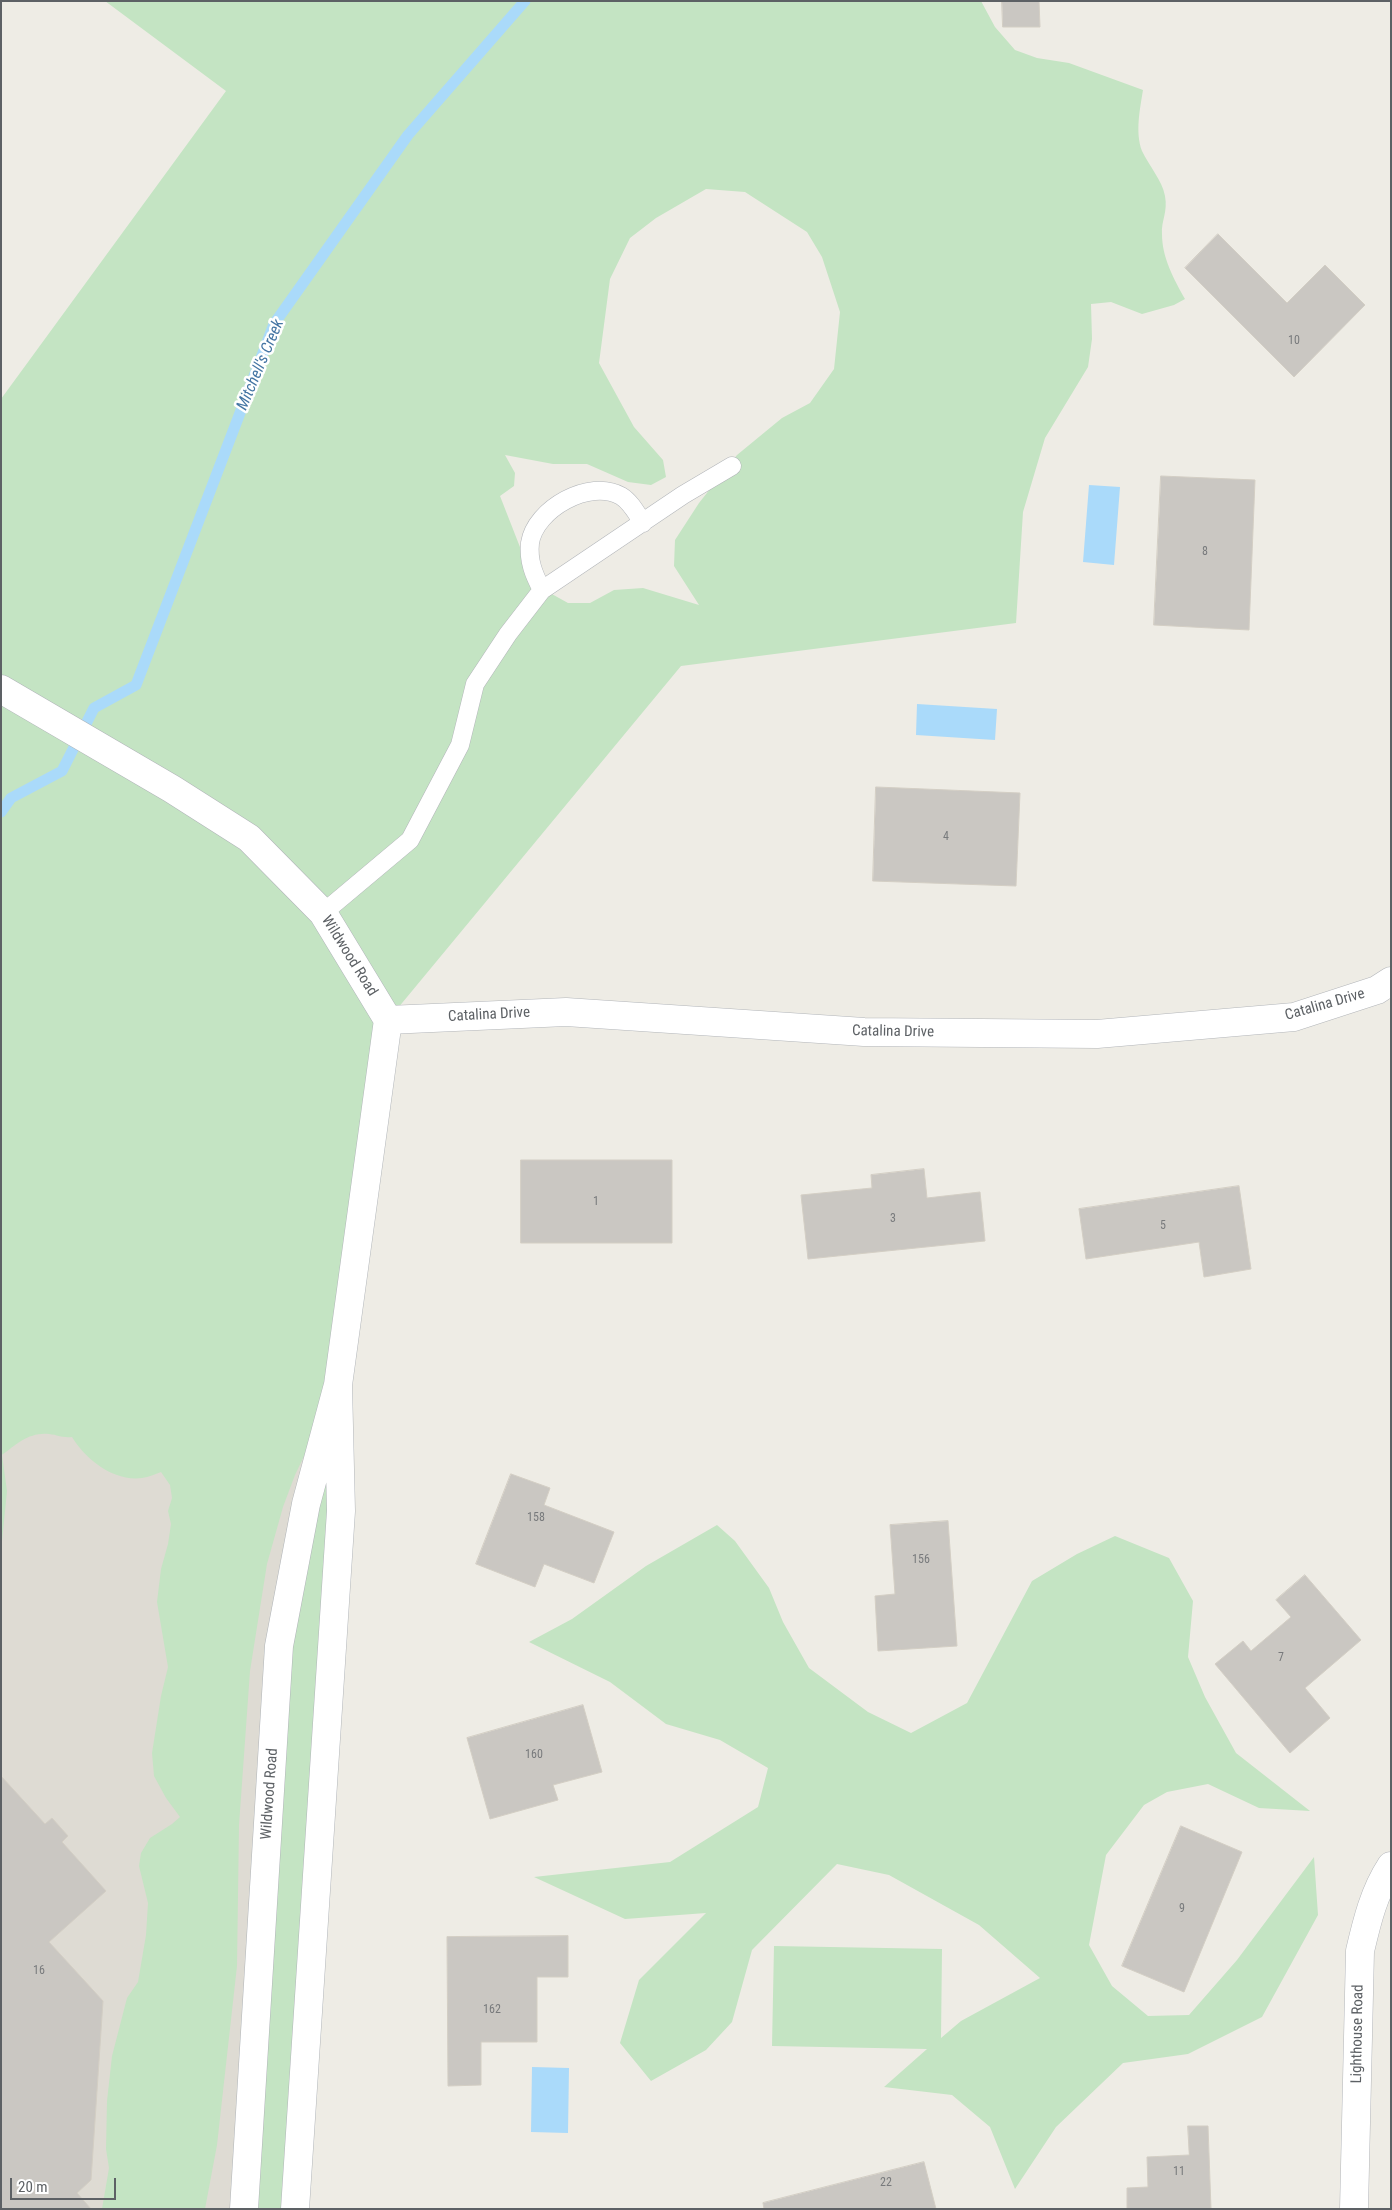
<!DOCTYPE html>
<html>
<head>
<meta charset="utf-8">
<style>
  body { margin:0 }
  #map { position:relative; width:1392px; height:2210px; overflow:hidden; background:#eeece5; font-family:"Roboto Condensed",sans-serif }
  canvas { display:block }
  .frame { position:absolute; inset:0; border:2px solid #5d6165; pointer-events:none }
  .scale { position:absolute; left:10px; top:2178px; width:106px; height:22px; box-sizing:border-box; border:2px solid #5d6165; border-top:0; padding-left:6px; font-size:15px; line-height:18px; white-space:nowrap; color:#5d6165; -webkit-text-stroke:4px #fff; paint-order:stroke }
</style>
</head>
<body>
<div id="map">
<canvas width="1392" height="2210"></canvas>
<div class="frame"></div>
<div class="scale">20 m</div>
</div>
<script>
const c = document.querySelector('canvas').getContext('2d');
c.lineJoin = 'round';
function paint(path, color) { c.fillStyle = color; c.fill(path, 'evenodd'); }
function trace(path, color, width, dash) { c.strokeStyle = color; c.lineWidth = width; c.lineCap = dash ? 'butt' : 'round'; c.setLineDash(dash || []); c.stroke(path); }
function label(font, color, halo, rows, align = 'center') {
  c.font = font + ' "Roboto Condensed",sans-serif'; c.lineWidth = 5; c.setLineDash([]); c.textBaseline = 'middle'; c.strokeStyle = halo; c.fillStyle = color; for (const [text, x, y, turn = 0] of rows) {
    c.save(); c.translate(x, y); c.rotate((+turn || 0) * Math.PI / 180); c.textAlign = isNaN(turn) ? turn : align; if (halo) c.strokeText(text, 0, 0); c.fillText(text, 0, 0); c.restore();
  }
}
paint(new Path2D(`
  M 88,1348 L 338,1385 L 295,2209 L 1,2209 L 1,1456 Z`), '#dedbd3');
paint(new Path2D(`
  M 105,1 L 981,1 L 995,27 L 1015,50 L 1037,58 L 1069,63 L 1143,90 C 1140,109 1135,132 1142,151 C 1149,166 1162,180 1165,196 C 1168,212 1161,221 1162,234 C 1162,258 1174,279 1185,299 L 1174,305 L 1142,314 L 1111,302 L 1091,304 L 1092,339 L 1088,367 L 1045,438 L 1023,512 L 1016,623 L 681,666 L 388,1020 L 338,1385 L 295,2209 L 244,2209 L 279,1646 L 336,1389 L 295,1475 L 283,1507 L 267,1564 L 250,1671 L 239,1825 L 237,1966 L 217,2145 L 205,2209 L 102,2209 L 109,2168 L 106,2149 L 107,2101 L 112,2056 L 127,1998 L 138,1982 L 146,1935 L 148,1903 L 139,1866 L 141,1853 L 150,1838 L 172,1824 L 180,1817 L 166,1798 L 154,1776 L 152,1753 L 161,1696 L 168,1667 L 157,1602 L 161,1569 L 168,1544 L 171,1524 L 168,1511 L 172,1498 L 170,1485 L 161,1472 C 155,1474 149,1477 142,1478 C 114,1482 85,1459 72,1437 C 61,1438 59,1435 49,1434 C 29,1432 17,1444 2,1455 L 7,1491 L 1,1551 L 1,399 L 226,91 ZM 706,189 L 745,192 L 807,232 L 822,257 L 840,312 L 834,369 L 810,403 L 782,418 L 737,455 L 699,503 L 675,540 L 674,566 L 699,605 L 643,588 L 614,590 L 590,603 L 568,603 L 550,593 L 527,565 L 500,496 L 514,486 L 515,473 L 505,455 L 553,464 L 587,464 L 628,482 L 651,485 L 666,477 L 663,460 L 634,427 L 599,363 L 610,279 L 630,238 L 656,218 Z
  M 717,1525 L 735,1541 L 769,1588 L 783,1622 L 809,1668 L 868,1712 L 911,1733 L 967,1703 L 1032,1581 L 1077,1554 L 1115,1536 L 1169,1558 L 1193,1601 L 1188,1657 L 1205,1697 L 1236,1753 L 1310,1811 L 1259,1808 L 1208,1784 L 1167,1792 L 1144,1805 L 1106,1855 L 1089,1945 L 1112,1986 L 1148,2016 L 1189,2015 L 1237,1960 L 1314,1857 L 1318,1915 L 1262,2017 L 1188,2054 L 1123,2063 L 1056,2127 L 1015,2189 L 990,2127 L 952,2095 L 884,2087 L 927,2049 L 772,2046 L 774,1946 L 942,1949 L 941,2038 L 961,2021 L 1040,1978 L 979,1925 L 889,1875 L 837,1864 L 752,1950 L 732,2022 L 706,2050 L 651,2081 L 620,2043 L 639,1980 L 706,1913 L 625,1919 L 534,1877 L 670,1862 L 758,1807 L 768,1768 L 720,1740 L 666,1724 L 610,1682 L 529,1642 L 572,1619 L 646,1566 Z`), '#c4e4c3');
paint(new Path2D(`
  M 1089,485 L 1120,487 L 1114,565 L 1083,562 Z
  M 917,704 L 997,709 L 995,740 L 916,735 Z
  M 532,2067 L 569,2068 L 568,2133 L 531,2132 Z`), '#aadafa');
trace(new Path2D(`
  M 1,812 L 11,798 L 62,771 L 94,708 L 136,685 L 274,324 L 408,135 L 525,1`), '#aadafa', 11);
const building = new Path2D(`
  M 1002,1 L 1039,1 L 1040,27 L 1003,27 Z
  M 1218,234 L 1287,303 L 1325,265 L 1365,305 L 1294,377 L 1185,268 Z
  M 1161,476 L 1255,480 L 1249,630 L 1154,625 Z
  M 876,787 L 1020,793 L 1016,886 L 873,881 Z
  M 521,1160 L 672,1160 L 672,1243 L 521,1243 Z
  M 924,1169 L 927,1198 L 980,1192 L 985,1241 L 808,1259 L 801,1195 L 872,1188 L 871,1175 Z
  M 1239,1186 L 1251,1269 L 1204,1277 L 1199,1242 L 1086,1259 L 1079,1209 Z
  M 511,1474 L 550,1488 L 544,1505 L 614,1532 L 594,1583 L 544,1564 L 535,1587 L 476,1564 Z
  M 948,1521 L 957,1646 L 878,1651 L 875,1596 L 895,1594 L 890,1525 Z
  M 1305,1575 L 1361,1640 L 1305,1688 L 1330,1718 L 1290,1753 L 1215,1664 L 1243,1641 L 1251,1651 L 1291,1617 L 1276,1600 Z
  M 583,1705 L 602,1772 L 553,1785 L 558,1800 L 490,1819 L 467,1738 Z
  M 1,1776 L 45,1824 L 52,1818 L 68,1836 L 62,1842 L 106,1891 L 49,1942 L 103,2001 L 91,2180 L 77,2193 L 91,2209 L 1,2209 Z
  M 1181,1826 L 1242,1852 L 1184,1992 L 1122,1966 Z
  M 568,1936 L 568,1977 L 537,1977 L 537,2042 L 481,2042 L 481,2085 L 448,2086 L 447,1937 Z
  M 1188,2126 L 1208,2126 L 1211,2209 L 1127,2209 L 1127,2188 L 1148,2187 L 1147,2157 L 1189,2155 Z
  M 924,2162 L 936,2209 L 764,2209 L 763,2203 Z`);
paint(building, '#cac7c2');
trace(building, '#d3cec4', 1);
const lane = new Path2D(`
  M 542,590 C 534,575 528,561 530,543 C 535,509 590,478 621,496 C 631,502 637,514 643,523
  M 323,913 L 410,840 L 460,745 L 475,684 L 508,634 L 542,590 L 683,495 L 732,466`);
const street = new Path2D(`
  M 388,1020 L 566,1012 L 864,1032 L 1097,1034 L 1294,1017 L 1377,990 L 1391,981
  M 1354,2209 L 1360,1951 C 1367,1921 1374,1892 1391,1866`);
const secondary = new Path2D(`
  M 1,689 L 172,789 L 249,838 L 323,913 L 388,1020 L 338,1385
  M 244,2209 L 279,1646 L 306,1504 L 338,1385 L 341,1511 L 295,2209`);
trace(lane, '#b2b5b9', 19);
trace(street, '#b2b5b9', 29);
trace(secondary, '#b1b5b9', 29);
trace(lane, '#fff', 18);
trace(street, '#fff', 28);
trace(secondary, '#fff', 28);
label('12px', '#787a7c', null, [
  ["10",1294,341],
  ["8",1205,552],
  ["4",946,837],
  ["1",596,1202],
  ["3",893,1219],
  ["5",1163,1226],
  ["158",536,1518],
  ["156",921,1560],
  ["7",1281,1658],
  ["160",534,1755],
  ["9",1182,1909],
  ["16",39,1971],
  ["162",492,2010],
  ["11",1179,2172],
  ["22",886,2183]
]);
label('15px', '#5d6165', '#fff', [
  ["Wildwood Road",349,956,58],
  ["Catalina Drive",1325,1005,-16],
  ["Catalina Drive",489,1015,-3],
  ["Catalina Drive",893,1032,1],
  ["Wildwood Road",270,1794,-86],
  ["Lighthouse Road",1358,2034,-89]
]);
label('italic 16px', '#4475a3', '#fff', [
  ["Mitchell's Creek",261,365,-67]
]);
</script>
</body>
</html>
